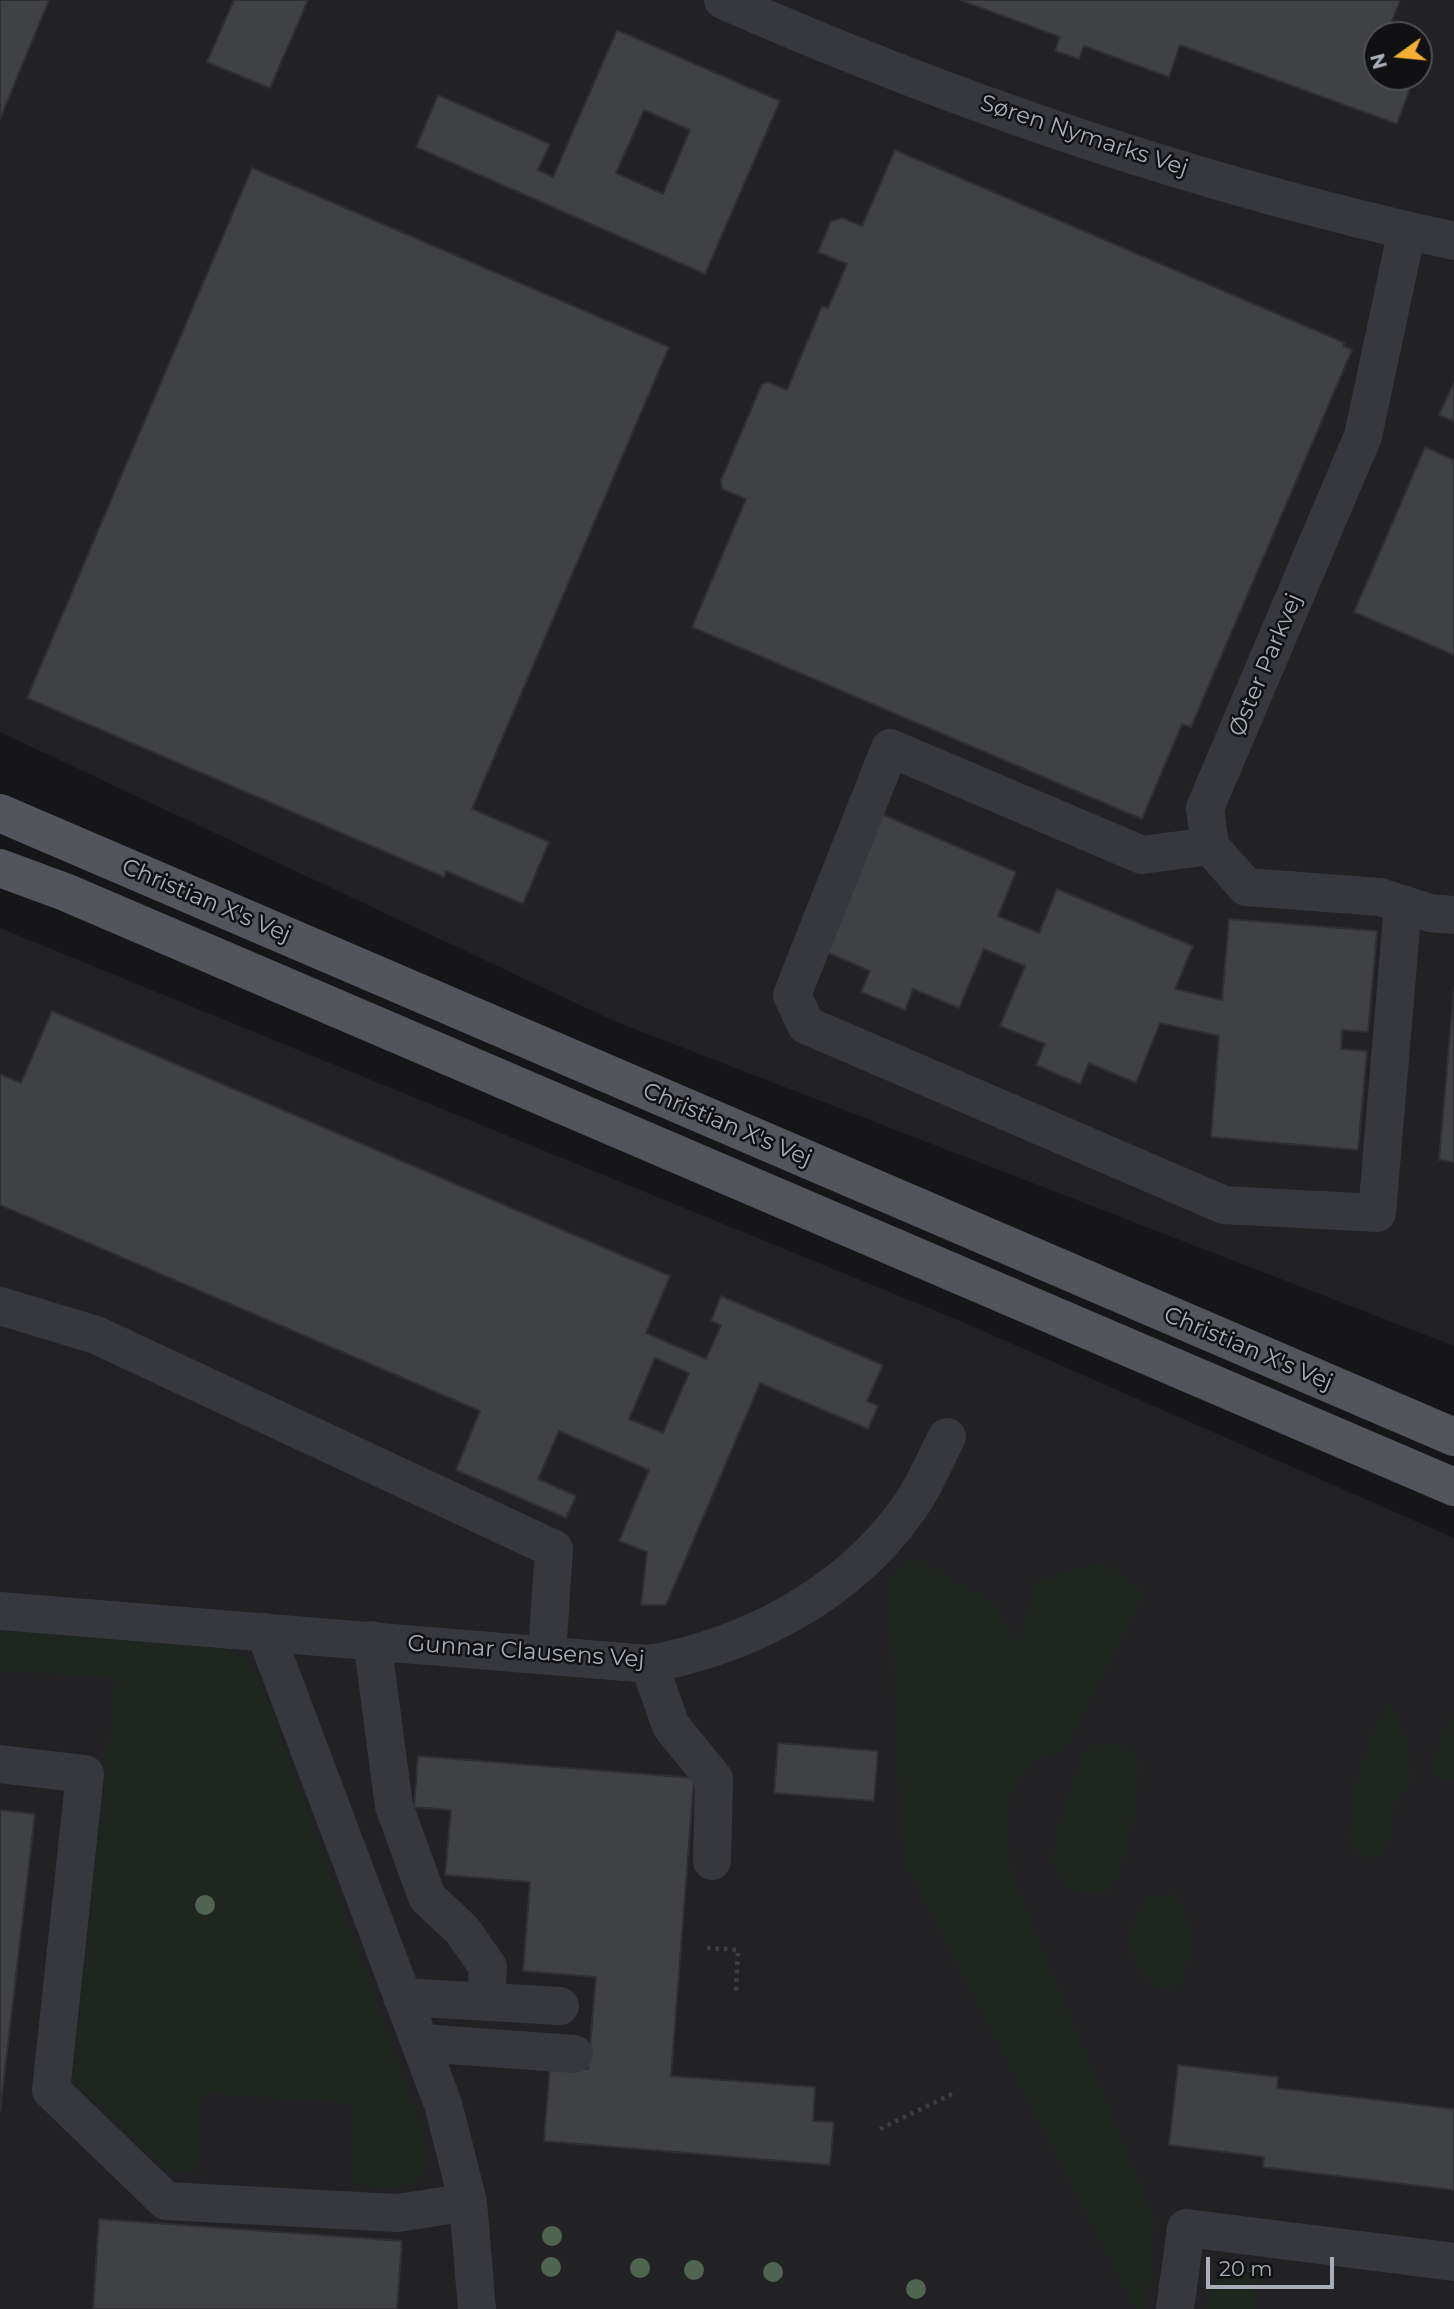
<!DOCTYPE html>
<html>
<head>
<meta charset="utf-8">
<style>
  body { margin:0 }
  #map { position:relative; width:1454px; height:2309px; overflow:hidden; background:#161618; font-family:Montserrat,sans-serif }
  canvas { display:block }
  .north { position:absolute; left:1363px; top:21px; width:70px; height:70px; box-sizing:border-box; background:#111113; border:2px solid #4d4f55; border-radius:50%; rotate:255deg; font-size:19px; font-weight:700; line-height:28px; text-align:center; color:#a8adb8 }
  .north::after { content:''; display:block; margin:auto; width:24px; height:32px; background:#f2b134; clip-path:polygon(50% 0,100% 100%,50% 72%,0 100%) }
  .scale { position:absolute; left:1206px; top:2257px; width:128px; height:32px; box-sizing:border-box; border:4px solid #a8adb8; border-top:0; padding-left:9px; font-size:21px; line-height:24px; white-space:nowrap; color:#a8adb8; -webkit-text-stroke:5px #111113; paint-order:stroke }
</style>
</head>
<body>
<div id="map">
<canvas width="1454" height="2309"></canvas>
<div class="north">N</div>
<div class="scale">20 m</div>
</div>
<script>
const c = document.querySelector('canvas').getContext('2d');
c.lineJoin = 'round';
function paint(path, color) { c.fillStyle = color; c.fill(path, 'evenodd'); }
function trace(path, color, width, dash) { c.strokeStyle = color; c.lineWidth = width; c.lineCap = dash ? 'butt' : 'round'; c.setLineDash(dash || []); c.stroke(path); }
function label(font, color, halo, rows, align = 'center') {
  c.font = font + ' Montserrat,sans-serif'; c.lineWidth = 5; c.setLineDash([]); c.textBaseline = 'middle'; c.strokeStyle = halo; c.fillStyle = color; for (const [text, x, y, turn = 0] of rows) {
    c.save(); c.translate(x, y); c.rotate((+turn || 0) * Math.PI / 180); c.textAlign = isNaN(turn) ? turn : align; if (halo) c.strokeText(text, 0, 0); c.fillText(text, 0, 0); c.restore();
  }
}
paint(new Path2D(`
  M 0,0 L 1454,0 L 1454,1346 L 614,1021 L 0,732 ZM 1377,35 L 1419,35 L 1419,77 L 1377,77 Z
  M 0,928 L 958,1320 L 1454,1538 L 1454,2309 L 0,2309 Z`), '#222225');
paint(new Path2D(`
  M 910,1557 L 993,1601 L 1018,1644 L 1037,1581 L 1103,1563 L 1145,1592 L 1066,1747 L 1031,1763 L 1010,1794 L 1007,1822 L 1011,1874 L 1155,2220 L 1146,2309 L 1136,2309 L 903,1859 L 889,1579 Z
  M 0,1631 L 219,1646 L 245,1659 L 261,1682 L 426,2142 C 426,2148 429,2159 427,2165 C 418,2197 375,2185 351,2184 L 355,2104 L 203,2092 L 195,2172 L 169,2171 L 72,2080 L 116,1678 L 0,1670 Z
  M 1390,1704 L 1408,1740 L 1411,1782 L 1395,1803 L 1386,1852 L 1363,1858 L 1349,1845 C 1352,1794 1360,1746 1390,1704 Z
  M 1454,1716 L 1454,1779 L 1444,1782 L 1435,1772 C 1436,1750 1439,1734 1454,1716 Z
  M 1104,1742 L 1128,1748 L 1140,1764 C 1134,1807 1132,1855 1108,1893 L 1088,1893 L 1066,1887 L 1052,1862 L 1059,1824 L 1083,1753 Z
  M 1175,1893 C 1195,1928 1194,1954 1177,1990 C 1171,1989 1161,1988 1156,1985 C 1123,1965 1126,1924 1147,1898 Z
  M 1240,2264 L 1259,2267 L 1253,2309 L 1203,2309 L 1220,2277 Z`), '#1e261f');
const building = new Path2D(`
  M 0,0 L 49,0 L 0,119 Z
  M 234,0 L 308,0 L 270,88 L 207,62 Z
  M 960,0 L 1400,0 L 1388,32 L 1396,35 L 1377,35 L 1377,77 L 1414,77 L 1397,124 L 1180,45 L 1169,77 L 1084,46 L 1079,59 L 1055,51 L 1060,37 Z
  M 617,30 L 780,101 L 705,274 L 416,147 L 438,95 L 550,144 L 538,170 L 553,177 ZM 644,110 L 690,130 L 663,194 L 616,173 Z
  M 895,150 L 1345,343 L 1343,346 L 1352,350 L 1191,727 L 1182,724 L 1142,819 L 692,627 L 746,499 L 722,489 L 721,480 L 762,384 L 768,382 L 787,390 L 822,306 L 828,308 L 847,264 L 818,252 L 831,221 L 842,218 L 862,226 Z
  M 252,168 L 669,347 L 472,809 L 549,842 L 523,904 L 446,871 L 444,877 L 27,698 Z
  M 1454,382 L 1454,421 L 1439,415 Z
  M 1425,447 L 1454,460 L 1454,655 L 1354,612 Z
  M 881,814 L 1016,872 L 998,916 L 1039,933 L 1057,889 L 1193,946 L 1175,989 L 1222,1000 L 1229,919 L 1377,931 L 1368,1032 L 1342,1030 L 1341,1049 L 1367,1051 L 1358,1150 L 1211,1137 L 1219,1036 L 1160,1023 L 1136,1083 L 1089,1063 L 1080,1084 L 1036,1065 L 1045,1044 L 1000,1026 L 1025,966 L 984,949 L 959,1008 L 913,989 L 905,1010 L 861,992 L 870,971 L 824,951 Z
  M 1454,988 L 1454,1162 L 1439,1160 Z
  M 52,1011 L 670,1276 L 646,1333 L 706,1359 L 721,1325 L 711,1321 L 721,1296 L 883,1365 L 867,1401 L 878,1406 L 868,1429 L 760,1383 L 666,1605 L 641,1605 L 647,1552 L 619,1541 L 649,1470 L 559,1431 L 538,1479 L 576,1496 L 566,1518 L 456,1470 L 480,1411 L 0,1205 L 0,1074 L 21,1083 ZM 655,1358 L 689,1373 L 663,1433 L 629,1419 Z
  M 778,1743 L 878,1751 L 874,1801 L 774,1793 Z
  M 418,1756 L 694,1778 L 671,2076 L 815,2087 L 813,2121 L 834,2122 L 830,2165 L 544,2141 L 550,2066 L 588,2069 L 596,1977 L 523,1971 L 530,1882 L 445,1875 L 451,1810 L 414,1807 Z
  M 0,1810 L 35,1814 L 0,2112 Z
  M 1178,2065 L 1278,2077 L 1277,2088 L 1454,2109 L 1454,2190 L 1263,2167 L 1264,2157 L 1169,2145 Z
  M 99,2219 L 402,2241 L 397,2309 L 93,2309 Z`);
paint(building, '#404145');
trace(building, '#303034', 2);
trace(new Path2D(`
  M 707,1948 L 738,1950 L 736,1992
  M 880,2129 L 956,2092`), '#3d3f44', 4.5, [3.5, 5]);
trace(new Path2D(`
  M 723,0 C 957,103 1204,186 1454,241
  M 1407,230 L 1363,436 L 1205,808 L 1210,846 L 1246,887 L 1380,897 L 1430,913 L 1454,915
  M 1210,846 L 1142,855 L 890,748 L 792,995 L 806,1025 L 1224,1205 L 1377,1213 L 1403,904
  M 0,1306 L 96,1335 L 554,1549 L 547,1654
  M 0,1611 L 649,1664 C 748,1646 846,1595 906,1512 C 923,1490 934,1461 947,1437
  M 265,1632 L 443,2104 L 468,2202 L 477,2309
  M 372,1640 L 394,1806 L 427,1897 L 462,1930 L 488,1967 L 486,2002
  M 649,1664 L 671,1726 L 714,1779 L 712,1861
  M 0,1764 L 85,1774 L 51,2090 L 166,2201 L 398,2213 L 468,2202
  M 402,1997 L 560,2006
  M 420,2043 L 574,2054
  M 1175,2309 L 1186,2228 L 1454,2262`), '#37383d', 38);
trace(new Path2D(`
  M 0,813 L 1454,1437
  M 0,868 L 65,892 L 1454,1487`), '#53555c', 38);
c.fillStyle = '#506452';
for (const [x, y] of [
  [205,1905],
  [552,2236],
  [551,2267],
  [640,2268],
  [694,2270],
  [773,2272],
  [916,2289]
]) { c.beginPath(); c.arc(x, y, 10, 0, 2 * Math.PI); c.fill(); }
label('23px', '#a8adb8', '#111113', [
  ["Søren Nymarks Vej",1084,136,18],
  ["Øster Parkvej",1266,665,-67],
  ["Christian X's Vej",206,901,23],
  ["Christian X's Vej",727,1125,23],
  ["Christian X's Vej",1248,1349,23],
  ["Gunnar Clausens Vej",526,1652,4]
]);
</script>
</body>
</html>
